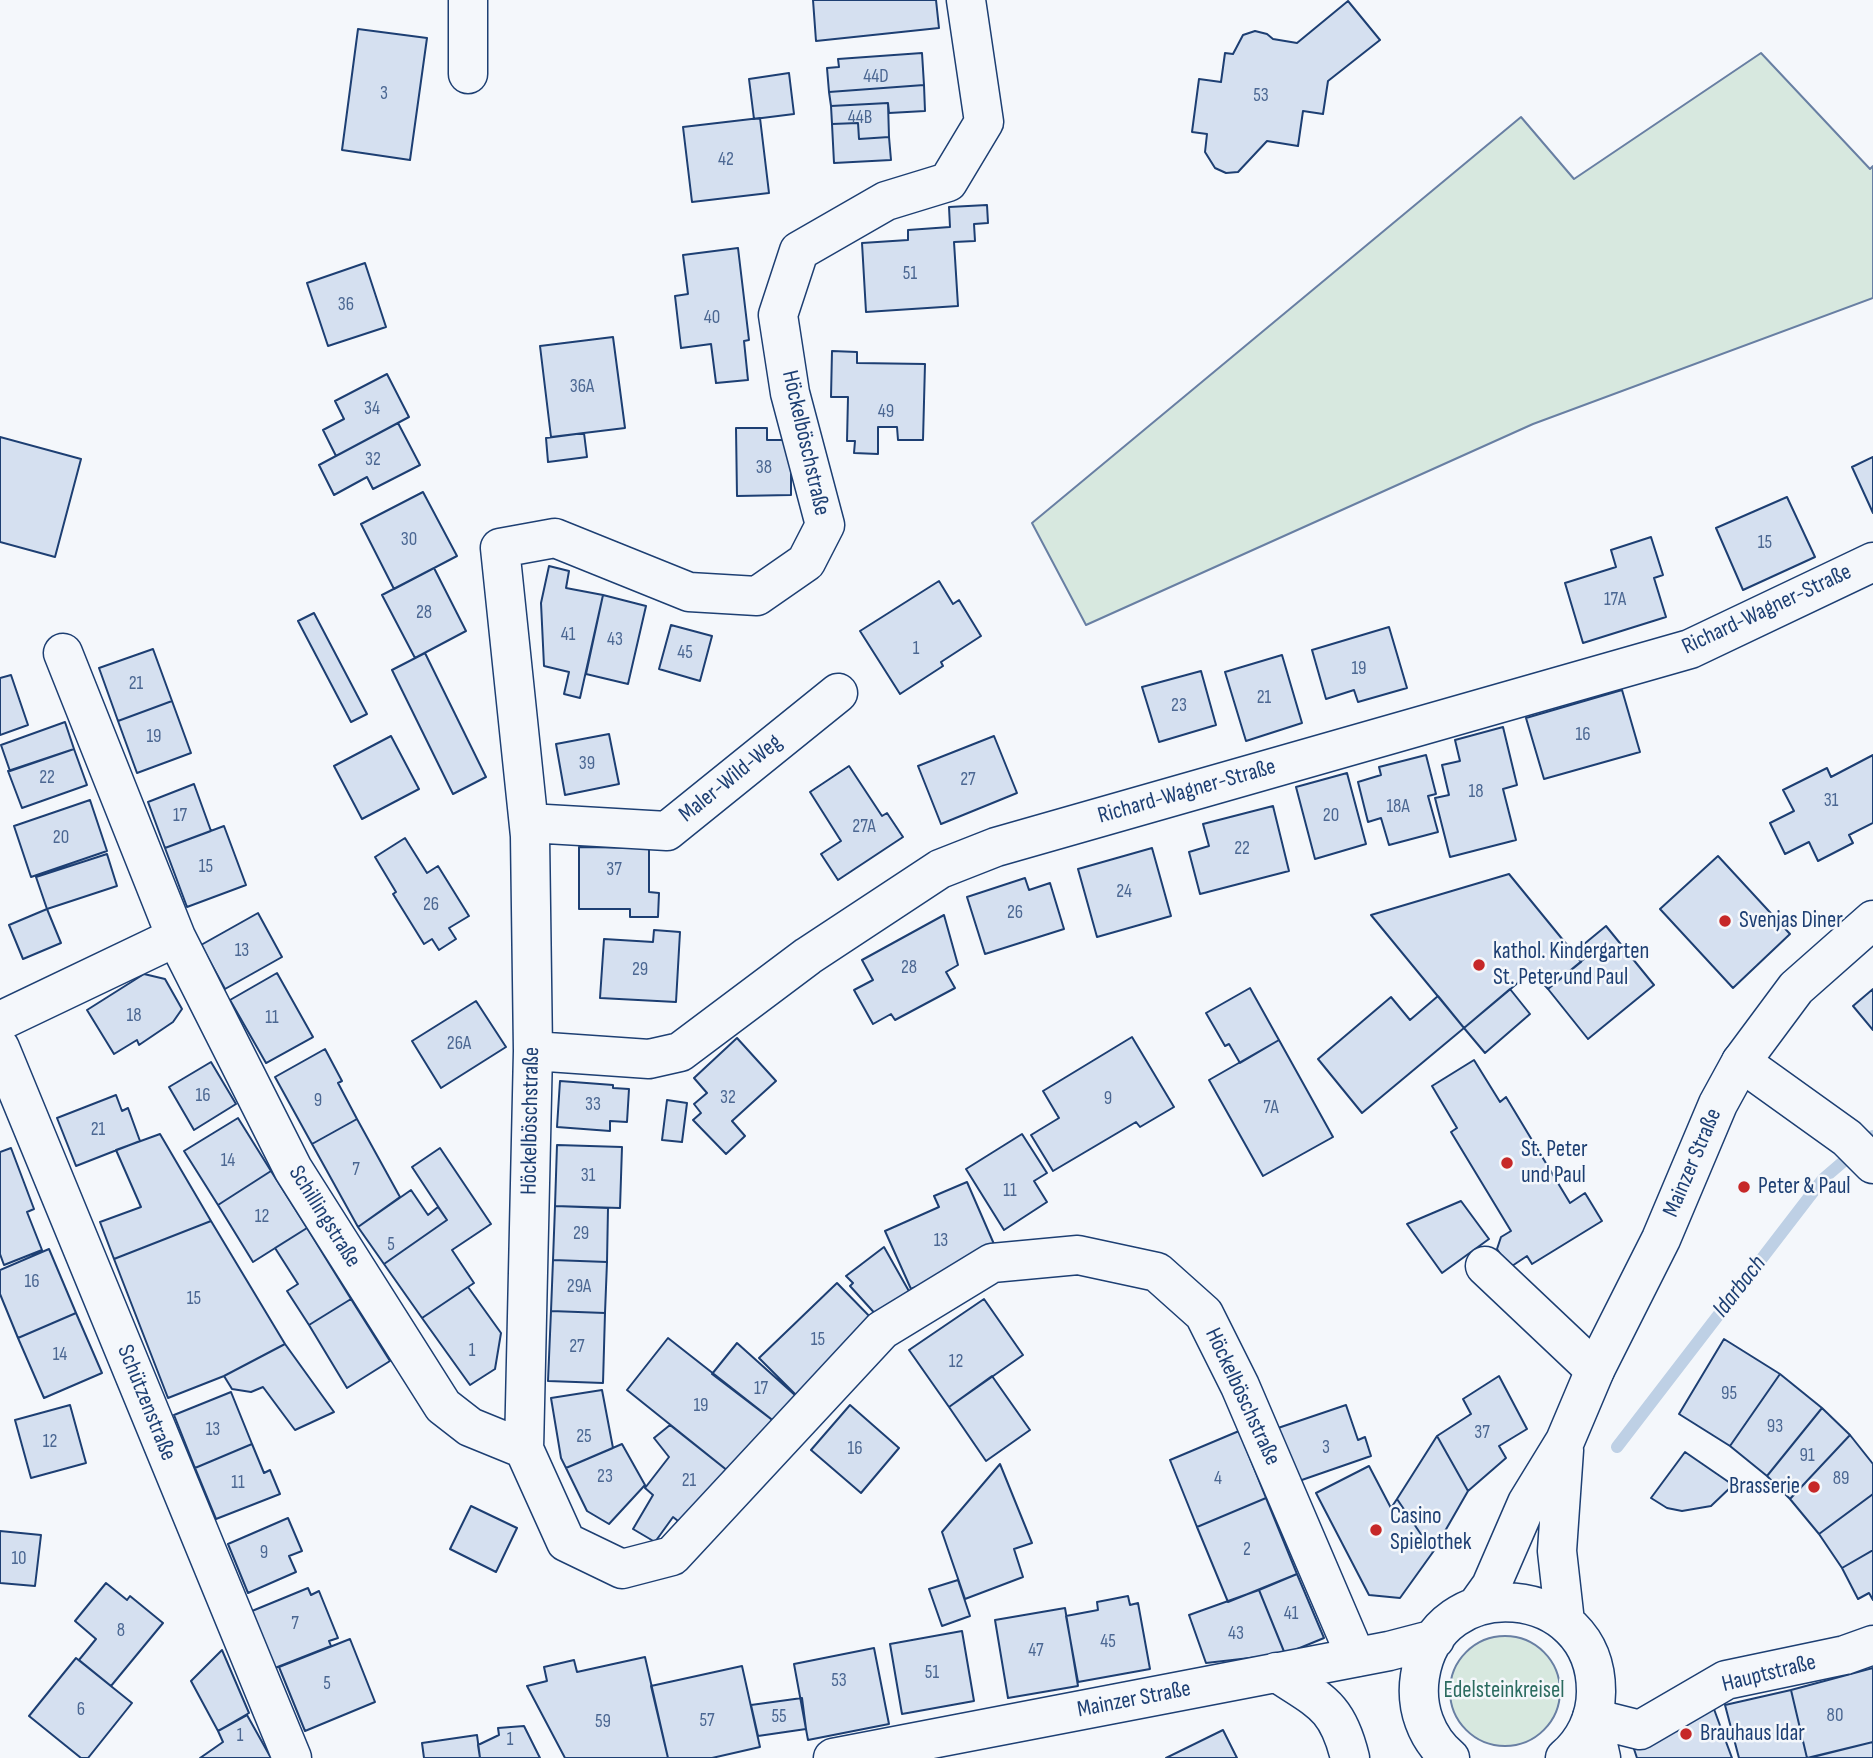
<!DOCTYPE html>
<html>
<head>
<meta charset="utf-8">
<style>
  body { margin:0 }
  canvas { display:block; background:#f4f7fb }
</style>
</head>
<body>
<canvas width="1873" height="1758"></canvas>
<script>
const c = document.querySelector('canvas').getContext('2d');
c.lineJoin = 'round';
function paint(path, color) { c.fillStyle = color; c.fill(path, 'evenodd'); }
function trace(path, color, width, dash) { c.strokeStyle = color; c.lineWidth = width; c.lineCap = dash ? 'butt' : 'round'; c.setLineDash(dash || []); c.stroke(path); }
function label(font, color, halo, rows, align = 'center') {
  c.font = font + ' "Sofia Sans Condensed",sans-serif'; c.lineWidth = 5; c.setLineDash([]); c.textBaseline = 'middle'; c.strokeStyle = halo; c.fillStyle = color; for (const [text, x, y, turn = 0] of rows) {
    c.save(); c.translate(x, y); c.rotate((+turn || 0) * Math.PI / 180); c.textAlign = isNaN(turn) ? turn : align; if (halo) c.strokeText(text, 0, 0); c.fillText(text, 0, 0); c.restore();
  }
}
const green = new Path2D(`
  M 1761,53 L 1870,169 L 1873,166 L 1873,298 L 1533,424 L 1086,625 L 1032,523 L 1521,117 L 1574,179 Z
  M1450 1691a55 55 0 1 1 110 0a55 55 0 1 1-110 0Z`);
paint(green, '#d7e8df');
trace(green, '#687fa3', 2);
trace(new Path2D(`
  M 1617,1447 L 1823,1179 L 1873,1136`), '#bed0e5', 12);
const building = new Path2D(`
  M 813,0 L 936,0 L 939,28 L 816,41 Z
  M 1348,1 L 1380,40 L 1328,81 L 1323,114 L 1303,111 L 1298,146 L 1267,141 L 1238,172 L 1226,173 L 1215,168 L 1205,152 L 1207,134 L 1192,132 L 1199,79 L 1221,82 L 1225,53 L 1233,54 L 1243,35 L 1255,31 L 1267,34 L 1273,39 L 1297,43 Z
  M 358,29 L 427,38 L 410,160 L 342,150 Z
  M 922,53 L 924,85 L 829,92 L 827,68 L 839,67 L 838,59 Z
  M 789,73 L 794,114 L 754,119 L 749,79 Z
  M 924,85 L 925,111 L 889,113 L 888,103 L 831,106 L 829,92 Z
  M 888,103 L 889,137 L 859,139 L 858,123 L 832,124 L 831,106 Z
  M 760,118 L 769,193 L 692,202 L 683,127 Z
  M 858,123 L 859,139 L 889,137 L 891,160 L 834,163 L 832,124 Z
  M 987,205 L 988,223 L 974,224 L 975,241 L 954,242 L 958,306 L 866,312 L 862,243 L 908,240 L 908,230 L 950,227 L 949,207 Z
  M 738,248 L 749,340 L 744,341 L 748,380 L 716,383 L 711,344 L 681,348 L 675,296 L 688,294 L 683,255 Z
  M 365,263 L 386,327 L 328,346 L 307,283 Z
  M 613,337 L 625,428 L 551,437 L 540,346 Z
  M 832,351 L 857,352 L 857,363 L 925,364 L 923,440 L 898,440 L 897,427 L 878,427 L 878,454 L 854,453 L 855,441 L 847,441 L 848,397 L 831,397 Z
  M 387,374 L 409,417 L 336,456 L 323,430 L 344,419 L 335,401 Z
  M 398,423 L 420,465 L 373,489 L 367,477 L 334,495 L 319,465 Z
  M 736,428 L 767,428 L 767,440 L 791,440 L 791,495 L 737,496 Z
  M 584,433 L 587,457 L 548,462 L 546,438 Z
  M 0,437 L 81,459 L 55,557 L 0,542 Z
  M 1873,457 L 1873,513 L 1852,467 Z
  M 423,492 L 457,556 L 394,589 L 361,524 Z
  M 1787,497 L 1815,557 L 1743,590 L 1716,528 Z
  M 1651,537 L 1663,575 L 1654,578 L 1666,617 L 1583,643 L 1565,583 L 1616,567 L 1611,550 Z
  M 549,566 L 569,571 L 566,588 L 603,595 L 580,698 L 564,694 L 569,672 L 544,666 L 541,603 Z
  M 434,568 L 466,631 L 415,658 L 382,595 Z
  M 939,581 L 953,604 L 959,600 L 981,636 L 941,662 L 943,666 L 900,694 L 860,631 Z
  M 603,595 L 646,606 L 628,684 L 586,674 Z
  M 314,613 L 367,714 L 351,722 L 298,621 Z
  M 671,625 L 712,636 L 700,681 L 659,669 Z
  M 1389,627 L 1407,688 L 1358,702 L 1354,690 L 1326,699 L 1312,650 Z
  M 153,649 L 172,701 L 118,721 L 99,668 Z
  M 425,653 L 486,777 L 453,794 L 392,670 Z
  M 1282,655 L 1302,723 L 1246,741 L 1225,672 Z
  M 1201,671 L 1216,725 L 1159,742 L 1142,687 Z
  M 11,675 L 28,725 L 0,735 L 0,678 Z
  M 1622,690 L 1640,752 L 1544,779 L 1526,718 Z
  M 172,701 L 191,753 L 137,773 L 118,721 Z
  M 65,722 L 74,749 L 10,771 L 1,745 Z
  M 1503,727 L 1517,785 L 1503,789 L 1516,840 L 1450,857 L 1435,798 L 1449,795 L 1442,765 L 1460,761 L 1455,740 Z
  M 609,734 L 619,784 L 565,795 L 556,744 Z
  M 391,736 L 419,789 L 362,819 L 334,766 Z
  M 994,736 L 1017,793 L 941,824 L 918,766 Z
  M 74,749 L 87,785 L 22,808 L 8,771 Z
  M 1426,755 L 1436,794 L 1428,796 L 1438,832 L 1389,845 L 1381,818 L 1368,822 L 1358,782 L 1381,775 L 1379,767 Z
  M 1873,755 L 1873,823 L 1849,835 L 1853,843 L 1818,861 L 1809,842 L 1785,854 L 1770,823 L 1794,811 L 1783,790 L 1827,768 L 1831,777 Z
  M 849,766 L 882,816 L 887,813 L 903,837 L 838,880 L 821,854 L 841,841 L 810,792 Z
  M 1347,773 L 1366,844 L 1315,859 L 1296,787 Z
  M 194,784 L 211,831 L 165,848 L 148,802 Z
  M 90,800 L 107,851 L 31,877 L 14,826 Z
  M 1273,806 L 1289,871 L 1200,894 L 1189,852 L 1209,846 L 1203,824 Z
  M 224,826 L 246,885 L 187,907 L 165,848 Z
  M 405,838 L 427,873 L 438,866 L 469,916 L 449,928 L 456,939 L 439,950 L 432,939 L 424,944 L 393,894 L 396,892 L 375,857 Z
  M 579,847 L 649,848 L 649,892 L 659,893 L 658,917 L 630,917 L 630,909 L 579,909 Z
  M 1152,848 L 1171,916 L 1097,937 L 1078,869 Z
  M 107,854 L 117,886 L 47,909 L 36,877 Z
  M 1718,856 L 1790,934 L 1733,988 L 1660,909 Z
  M 1509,874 L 1581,962 L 1548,989 L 1532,971 L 1464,1028 L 1371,915 Z
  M 1025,878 L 1029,890 L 1050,883 L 1064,929 L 985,954 L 967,897 Z
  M 47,909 L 61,943 L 23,959 L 9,925 Z
  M 258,913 L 282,957 L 225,989 L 201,945 Z
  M 944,915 L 958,965 L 946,972 L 955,988 L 895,1020 L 891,1014 L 873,1024 L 854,990 L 873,980 L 862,960 Z
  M 1606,926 L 1654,985 L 1588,1039 L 1548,989 L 1590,954 L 1583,945 Z
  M 654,930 L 680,932 L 676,1002 L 600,998 L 604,939 L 653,942 Z
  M 277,973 L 313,1037 L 266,1063 L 230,1000 Z
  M 144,974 L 165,979 L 182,1009 L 173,1022 L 139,1045 L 137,1040 L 114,1054 L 87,1010 Z
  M 1250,988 L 1279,1040 L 1240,1063 L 1229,1044 L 1225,1046 L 1206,1013 Z
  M 1510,989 L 1530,1014 L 1485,1053 L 1464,1028 Z
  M 1873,989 L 1873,1030 L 1853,1006 Z
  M 1438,996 L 1464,1028 L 1362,1113 L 1318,1059 L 1391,997 L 1410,1020 Z
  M 476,1001 L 506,1047 L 441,1088 L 412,1041 Z
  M 1132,1037 L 1174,1107 L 1140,1127 L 1136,1122 L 1053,1171 L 1031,1135 L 1059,1118 L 1043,1091 Z
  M 737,1038 L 776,1081 L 732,1121 L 745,1136 L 726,1154 L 693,1120 L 701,1113 L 694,1104 L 707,1093 L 694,1078 Z
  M 1279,1040 L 1333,1137 L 1263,1176 L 1209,1080 Z
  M 325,1049 L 342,1081 L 338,1083 L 357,1119 L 312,1144 L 275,1077 Z
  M 1474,1060 L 1500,1102 L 1506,1097 L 1570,1203 L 1585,1193 L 1602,1221 L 1532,1264 L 1527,1256 L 1509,1268 L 1497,1249 L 1501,1237 L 1511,1231 L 1451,1132 L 1457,1128 L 1432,1086 Z
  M 211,1062 L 236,1104 L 194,1130 L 169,1087 Z
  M 560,1081 L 613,1085 L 613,1088 L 629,1089 L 627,1122 L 610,1121 L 610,1131 L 557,1127 Z
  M 116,1095 L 122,1111 L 128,1108 L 140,1141 L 76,1166 L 57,1118 Z
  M 667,1100 L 687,1103 L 682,1142 L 662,1140 Z
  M 238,1118 L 271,1171 L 218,1205 L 184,1151 Z
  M 357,1119 L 400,1197 L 358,1227 L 312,1144 Z
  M 160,1134 L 211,1221 L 114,1259 L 100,1222 L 141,1207 L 116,1150 Z
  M 1022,1134 L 1047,1173 L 1034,1181 L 1047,1202 L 1004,1230 L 966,1169 Z
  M 557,1145 L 622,1147 L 620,1208 L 555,1206 Z
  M 11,1148 L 34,1209 L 27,1212 L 42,1250 L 4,1265 L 0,1254 L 0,1152 Z
  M 440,1148 L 491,1224 L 452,1250 L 474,1283 L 422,1318 L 384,1264 L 447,1220 L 412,1167 Z
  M 271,1171 L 307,1228 L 253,1262 L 218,1205 Z
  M 967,1182 L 997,1251 L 911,1289 L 885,1231 L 939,1207 L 934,1196 Z
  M 411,1190 L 428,1215 L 438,1207 L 447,1220 L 384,1264 L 358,1227 Z
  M 1461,1201 L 1489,1239 L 1442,1273 L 1407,1224 Z
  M 555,1206 L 608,1208 L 607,1262 L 553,1260 Z
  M 211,1221 L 285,1344 L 224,1376 L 168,1398 L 114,1259 Z
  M 307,1228 L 351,1299 L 309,1325 L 287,1291 L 298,1284 L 275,1248 Z
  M 884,1247 L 910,1293 L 879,1318 L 850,1286 L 853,1283 L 846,1276 Z
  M 49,1249 L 76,1313 L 18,1338 L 0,1294 L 0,1270 Z
  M 553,1260 L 607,1262 L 605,1313 L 551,1311 Z
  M 837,1283 L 876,1323 L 799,1398 L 759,1358 Z
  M 468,1287 L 501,1333 L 495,1369 L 470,1385 L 422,1318 Z
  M 351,1299 L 390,1361 L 347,1388 L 309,1325 Z
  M 984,1299 L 1023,1355 L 949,1407 L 909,1350 Z
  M 551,1311 L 605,1313 L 603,1383 L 548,1381 Z
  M 76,1313 L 102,1373 L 44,1398 L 18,1338 Z
  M 668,1338 L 775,1422 L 733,1475 L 627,1390 Z
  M 1724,1339 L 1780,1374 L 1730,1446 L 1679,1414 Z
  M 737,1343 L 806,1405 L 784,1429 L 712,1374 Z
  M 285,1344 L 334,1412 L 295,1430 L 263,1387 L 251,1392 L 232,1389 L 224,1376 Z
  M 1780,1374 L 1822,1408 L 1767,1476 L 1730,1446 Z
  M 992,1376 L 1030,1430 L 986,1461 L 949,1407 Z
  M 1499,1376 L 1527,1429 L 1499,1446 L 1506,1458 L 1468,1491 L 1437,1436 L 1471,1414 L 1463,1399 Z
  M 602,1390 L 613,1448 L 566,1468 L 561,1458 L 551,1398 Z
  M 231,1392 L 252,1444 L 195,1468 L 174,1415 Z
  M 70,1405 L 86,1463 L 31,1478 L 15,1420 Z
  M 850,1405 L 899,1448 L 861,1493 L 811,1450 Z
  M 1346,1405 L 1358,1440 L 1365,1437 L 1371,1456 L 1296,1482 L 1278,1428 Z
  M 1822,1408 L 1850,1435 L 1790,1499 L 1767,1476 Z
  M 670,1425 L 733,1475 L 687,1528 L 673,1517 L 655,1542 L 633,1529 L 653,1495 L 645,1488 L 669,1457 L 654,1438 Z
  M 1239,1431 L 1266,1498 L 1197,1527 L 1170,1460 Z
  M 1850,1435 L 1873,1464 L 1873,1494 L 1819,1534 L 1790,1499 Z
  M 1437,1436 L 1468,1491 L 1433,1552 L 1397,1499 Z
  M 252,1444 L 264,1473 L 270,1470 L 280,1494 L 216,1519 L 195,1468 Z
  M 622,1444 L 645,1485 L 609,1524 L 587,1511 L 566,1468 Z
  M 1685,1452 L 1733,1485 L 1711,1506 L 1682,1511 L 1667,1508 L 1651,1498 Z
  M 1000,1464 L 1032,1543 L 1014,1549 L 1023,1577 L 965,1599 L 942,1532 Z
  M 1369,1466 L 1391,1508 L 1397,1499 L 1433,1552 L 1400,1598 L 1369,1595 L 1316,1493 Z
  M 1873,1494 L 1873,1550 L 1842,1568 L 1819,1534 Z
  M 1266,1498 L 1297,1574 L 1228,1602 L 1197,1527 Z
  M 471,1506 L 517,1528 L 496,1572 L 450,1549 Z
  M 288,1518 L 302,1551 L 289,1556 L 296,1572 L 248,1593 L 228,1544 Z
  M 0,1531 L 41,1535 L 35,1586 L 0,1583 Z
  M 1873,1550 L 1873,1600 L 1869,1593 L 1858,1599 L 1842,1568 Z
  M 1297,1574 L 1324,1638 L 1285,1654 L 1259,1590 Z
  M 958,1580 L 970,1616 L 942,1626 L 929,1589 Z
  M 106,1583 L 127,1600 L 130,1596 L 163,1623 L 111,1686 L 79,1660 L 96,1639 L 75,1621 Z
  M 308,1588 L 311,1595 L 319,1591 L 338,1638 L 329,1641 L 331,1646 L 275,1668 L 252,1611 Z
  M 1259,1590 L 1285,1654 L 1206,1663 L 1189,1615 Z
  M 1128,1596 L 1130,1605 L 1138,1603 L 1150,1669 L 1078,1682 L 1066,1616 L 1098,1610 L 1097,1602 Z
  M 1065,1608 L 1078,1686 L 1008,1698 L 995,1620 Z
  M 962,1631 L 974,1701 L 902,1714 L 890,1644 Z
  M 350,1639 L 375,1702 L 305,1731 L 279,1667 Z
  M 874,1648 L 889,1724 L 808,1740 L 794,1664 Z
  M 222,1650 L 249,1713 L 218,1731 L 191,1681 Z
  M 645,1657 L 668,1758 L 565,1758 L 527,1686 L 547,1681 L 544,1667 L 574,1660 L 577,1672 Z
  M 76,1658 L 132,1703 L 88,1758 L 81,1758 L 29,1716 Z
  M 742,1666 L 760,1747 L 712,1758 L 668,1758 L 651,1686 Z
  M 1873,1668 L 1873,1742 L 1807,1758 L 1791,1690 Z
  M 1791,1690 L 1807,1758 L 1739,1758 L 1725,1705 Z
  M 802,1698 L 806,1729 L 758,1736 L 751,1705 Z
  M 1711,1701 L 1732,1758 L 1637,1758 L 1632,1743 Z
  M 247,1715 L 271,1758 L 200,1758 L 223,1742 L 218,1731 Z
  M 524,1726 L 540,1758 L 480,1758 L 478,1745 L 499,1735 L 498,1728 Z
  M 1223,1730 L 1237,1758 L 1166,1758 Z
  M 477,1735 L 480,1758 L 424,1758 L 422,1743 Z
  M 1873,1742 L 1873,1758 L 1809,1758 Z`);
paint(building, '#d5e0f0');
trace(building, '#1d3f73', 2);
const minor = new Path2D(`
  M 966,0 L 984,122 L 948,182 L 886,201 L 799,251 L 778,315 L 790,393 L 825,525 L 806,562 L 757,596 L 689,592 L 555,538 L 500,548 L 530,836 L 533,1051 L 524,1449 L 566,1542 L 622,1569 L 672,1556 L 882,1330 L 992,1263 L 1078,1255 L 1157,1272 L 1204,1314 L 1240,1386 L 1356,1657
  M 468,74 L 468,0
  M 63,653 L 176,937 L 293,1169 L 443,1406 L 470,1427 L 524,1449
  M 529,823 L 667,831 L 838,693
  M 0,1021 L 176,937
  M 0,1048 L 292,1758
  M 533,1051 L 649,1059 L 680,1052 L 808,956 L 940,869 L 996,847 L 1690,649 L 1873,562
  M 1741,1062 L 1847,1138 L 1873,1164
  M 1485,1266 L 1595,1370
  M 1592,1718 L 1640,1730 L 1726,1680 L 1845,1655 L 1873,1645
  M 1592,1718 L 1601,1758`);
const major = new Path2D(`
  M 1564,1450 L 1557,1551 L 1565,1622
  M 1476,1607 L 1491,1586 L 1527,1503 L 1565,1441 L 1595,1370 L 1661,1239 L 1718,1104 L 1741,1062 L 1796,988 L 1873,920
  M 1276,1672 C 1319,1701 1337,1704 1350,1758
  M 833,1758 L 1389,1651 L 1435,1639
  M 1450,1758 C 1426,1738 1415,1707 1420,1676 C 1436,1569 1597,1582 1596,1692 C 1596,1718 1584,1742 1565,1758`);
trace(minor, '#1d3f73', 41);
trace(major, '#1d3f73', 41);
trace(minor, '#f4f7fb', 38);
trace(major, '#f4f7fb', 38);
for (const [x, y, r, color] of [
  [1725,921,7,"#c62828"],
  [1479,965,7,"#c62828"],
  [1507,1163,7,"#c62828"],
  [1744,1187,7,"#c62828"],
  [1814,1487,7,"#c62828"],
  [1376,1530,7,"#c62828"],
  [1686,1734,7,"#c62828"]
]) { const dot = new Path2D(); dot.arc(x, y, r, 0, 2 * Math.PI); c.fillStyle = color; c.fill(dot); trace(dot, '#f4f7fb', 2.5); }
label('19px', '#4b6792', null, [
  ["44D",876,77],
  ["3",384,94],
  ["53",1261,96],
  ["44B",860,118],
  ["42",726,160],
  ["51",910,274],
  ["36",346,305],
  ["40",712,318],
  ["36A",582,387],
  ["34",372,409],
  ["49",886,412],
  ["32",373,460],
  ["38",764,468],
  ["30",409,540],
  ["15",1765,543],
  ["17A",1615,600],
  ["28",424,613],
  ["41",568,635],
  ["43",615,640],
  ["1",916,649],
  ["45",685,653],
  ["19",1359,669],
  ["21",136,684],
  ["21",1264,698],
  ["23",1179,706],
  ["16",1583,735],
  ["19",154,737],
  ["39",587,764],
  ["22",47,778],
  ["27",968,780],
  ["18",1476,792],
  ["31",1831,801],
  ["18A",1398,807],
  ["17",180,816],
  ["20",1331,816],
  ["27A",864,827],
  ["20",61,838],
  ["22",1242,849],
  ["15",206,867],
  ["37",614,870],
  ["24",1124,892],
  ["26",431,905],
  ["26",1015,913],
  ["13",242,951],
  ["28",909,968],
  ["29",640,970],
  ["18",134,1016],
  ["11",272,1018],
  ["26A",459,1044],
  ["16",203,1096],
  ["32",728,1098],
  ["9",1108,1099],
  ["9",318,1101],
  ["33",593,1105],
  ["7A",1271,1108],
  ["21",98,1130],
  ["14",228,1161],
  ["7",356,1170],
  ["31",588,1176],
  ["11",1010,1191],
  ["12",262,1217],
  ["29",581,1234],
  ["13",941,1241],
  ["5",391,1245],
  ["16",32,1282],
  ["29A",579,1287],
  ["15",194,1299],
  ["15",818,1340],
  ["27",577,1347],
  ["1",472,1351],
  ["14",60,1355],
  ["12",956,1362],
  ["17",761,1389],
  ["95",1729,1394],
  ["19",701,1406],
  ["93",1775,1427],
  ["13",213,1430],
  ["37",1482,1433],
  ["25",584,1437],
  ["12",50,1442],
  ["3",1326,1448],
  ["16",855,1449],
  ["91",1807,1456],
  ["23",605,1477],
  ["4",1218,1479],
  ["89",1841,1479],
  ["21",689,1481],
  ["11",238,1483],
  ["2",1247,1550],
  ["9",264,1553],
  ["10",19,1559],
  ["41",1291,1614],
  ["7",295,1624],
  ["8",121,1631],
  ["43",1236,1634],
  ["45",1108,1642],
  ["47",1036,1651],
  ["51",932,1673],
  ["53",839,1681],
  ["5",327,1684],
  ["6",81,1710],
  ["80",1835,1716],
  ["55",779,1717],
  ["57",707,1721],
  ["59",603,1722],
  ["1",240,1736],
  ["1",510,1740]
]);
label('23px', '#1d3f73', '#f4f7fb', [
  ["Höckelböschstraße",805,443,77],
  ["Richard-Wagner-Straße",1767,610,-25],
  ["Maler-Wild-Weg",731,779,-39],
  ["Richard-Wagner-Straße",1187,792,-16],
  ["Höckelböschstraße",531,1121,-89],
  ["Mainzer Straße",1693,1163,-67],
  ["Schillingstraße",324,1217,58],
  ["Höckelböschstraße",1242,1397,65],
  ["Schützenstraße",146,1403,68],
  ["Hauptstraße",1769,1674,-14],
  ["Mainzer Straße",1134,1700,-11]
]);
label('23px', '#1d3f73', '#f4f7fb', [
  ["Svenjas Diner",1739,921],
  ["kathol. Kindergarten",1493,952],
  ["St. Peter und Paul",1493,978],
  ["St. Peter",1521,1150],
  ["und Paul",1521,1176],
  ["Peter & Paul",1758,1187],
  ["Brasserie",1800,1487,"right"],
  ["Casino",1390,1517],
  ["Spielothek",1390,1543],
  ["Brauhaus Idar",1700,1734]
], 'left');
label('23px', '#2c6c60', '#f4f7fb', [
  ["Edelsteinkreisel",1504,1691]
]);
label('italic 24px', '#1d3f73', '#f4f7fb', [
  ["Idarbach",1740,1287,-52]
]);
</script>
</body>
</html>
